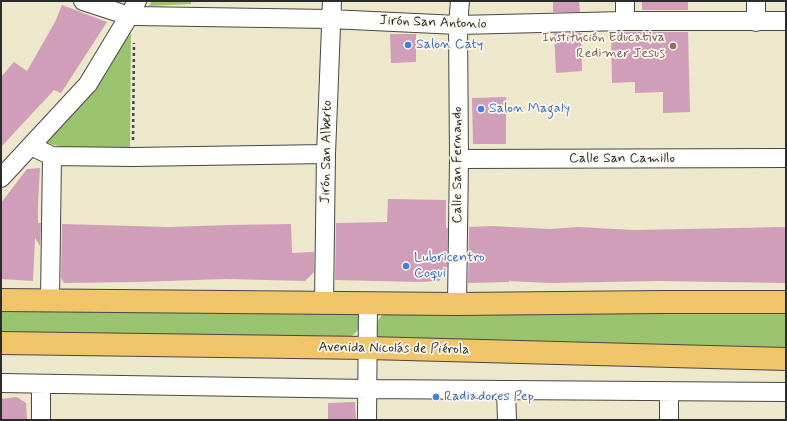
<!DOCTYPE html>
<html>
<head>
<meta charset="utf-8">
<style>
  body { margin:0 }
  #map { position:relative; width:787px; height:421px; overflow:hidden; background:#ede7cb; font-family:Mynerve,sans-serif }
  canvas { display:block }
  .frame { position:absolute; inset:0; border:2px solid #2b2b2b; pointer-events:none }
</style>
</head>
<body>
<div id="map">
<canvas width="787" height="421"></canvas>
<div class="frame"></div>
</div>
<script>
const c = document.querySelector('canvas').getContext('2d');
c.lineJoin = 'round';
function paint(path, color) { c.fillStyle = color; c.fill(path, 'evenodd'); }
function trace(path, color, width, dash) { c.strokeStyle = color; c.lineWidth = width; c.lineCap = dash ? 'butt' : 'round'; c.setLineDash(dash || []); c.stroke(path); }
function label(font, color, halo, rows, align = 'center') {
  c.font = font + ' Mynerve,sans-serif'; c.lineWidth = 3.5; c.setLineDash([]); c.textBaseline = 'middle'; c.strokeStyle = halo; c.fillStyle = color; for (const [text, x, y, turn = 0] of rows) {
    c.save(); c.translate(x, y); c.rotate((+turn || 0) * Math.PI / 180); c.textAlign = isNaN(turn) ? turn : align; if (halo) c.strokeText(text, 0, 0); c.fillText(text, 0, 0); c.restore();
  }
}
paint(new Path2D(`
  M 152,1 L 191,1 L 191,4 L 149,6 Z
  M 131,23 L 130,149 L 67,148 L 43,142 Z
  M 1,305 L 358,313 C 363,325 358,333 348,338 L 1,334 Z
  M 390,311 L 786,313 L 786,350 L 379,340 C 373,326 377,316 390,311 Z`), '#9ac36f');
paint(new Path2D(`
  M 553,1 L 579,1 L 580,12 L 553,12 Z
  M 642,1 L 688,1 L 688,10 L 642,10 Z
  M 62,5 L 107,22 L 61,93 L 54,90 L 1,147 L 1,77 L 14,62 L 27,71 L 55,22 Z
  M 611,32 L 688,32 L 690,112 L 663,113 L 663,92 L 635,93 L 635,82 L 612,83 Z
  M 554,33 L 581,33 L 582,71 L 556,73 Z
  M 390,34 L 416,34 L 416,62 L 391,63 Z
  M 506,97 L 506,144 L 473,144 L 472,98 Z
  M 40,168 L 38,203 L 38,223 L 41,223 L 40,246 L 35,238 L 33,281 L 1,279 L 1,203 L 27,169 Z
  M 388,199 L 446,200 L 446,228 L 448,228 L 447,271 L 439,281 L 420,282 L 335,280 L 336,223 L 387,222 Z
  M 62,224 L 168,227 L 230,225 L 291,224 L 292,253 L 314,252 L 314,272 L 305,281 L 226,279 L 136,282 L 64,283 L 61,278 Z
  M 492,226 L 550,229 L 578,227 L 634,230 L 786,227 L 786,283 L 659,281 L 549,283 L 509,281 L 509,282 L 468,283 L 469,227 Z
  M 17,397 L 26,403 L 27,420 L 1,420 L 1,399 Z
  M 355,402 L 356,420 L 328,420 L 328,403 Z`), '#d09eb9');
const minor = new Path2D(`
  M 83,1 L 129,16 L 135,16 L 330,19 L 458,25 L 625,21 L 786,21
  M 756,1 L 756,22
  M 625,21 L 625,1
  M 31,146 L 52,156 L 132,157 L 326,154
  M 459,159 L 786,158
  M 1,178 L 88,84 L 129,16 L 137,1
  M 50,300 L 52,156
  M 324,302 L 326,154 L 332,1
  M 457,304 L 459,159 L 458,25 L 460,1
  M 1,383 L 367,389 L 786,392
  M 41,384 L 41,420
  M 506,390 L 507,420
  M 669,391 L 669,420
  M 367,420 L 368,303`);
const major = new Path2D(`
  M 1,300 L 457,304 L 662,302 L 786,302
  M 1,343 L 368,348 L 786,359`);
trace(minor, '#484743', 20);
trace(major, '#484743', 24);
trace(new Path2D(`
  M 133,140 L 134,43`), '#484743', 2.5, [3, 3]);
trace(minor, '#fff', 18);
trace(major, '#f0c469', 22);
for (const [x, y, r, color] of [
  [408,45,4,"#3f7fe0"],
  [673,46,4,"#8d6e63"],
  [481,109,4,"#3f7fe0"],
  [406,266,4,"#3f7fe0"],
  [436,397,4,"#3f7fe0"]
]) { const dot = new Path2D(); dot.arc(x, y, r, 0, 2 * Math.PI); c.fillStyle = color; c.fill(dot); trace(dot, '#fbf7ec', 1.5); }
label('14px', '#2b2b2b', '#fbf7ec', [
  ["Jirón San Antonio",433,23,2],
  ["Jirón San Alberto",327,152,-89],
  ["Calle San Camillo",622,159],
  ["Calle San Fernando",458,165,-90],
  ["Avenida Nicolás de Piérola",394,349,1]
]);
label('14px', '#785e54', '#fbf7ec', [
  ["Institución Educativa",665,38],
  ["Redimer Jesus",665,54]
], 'right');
label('14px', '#366cbe', '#fbf7ec', [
  ["Salon Caty",416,45],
  ["Salon Magaly",489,109],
  ["Lubricentro",414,258],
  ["Coqui",414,274],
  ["Radiadores Pep",444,397]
], 'left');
</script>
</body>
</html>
